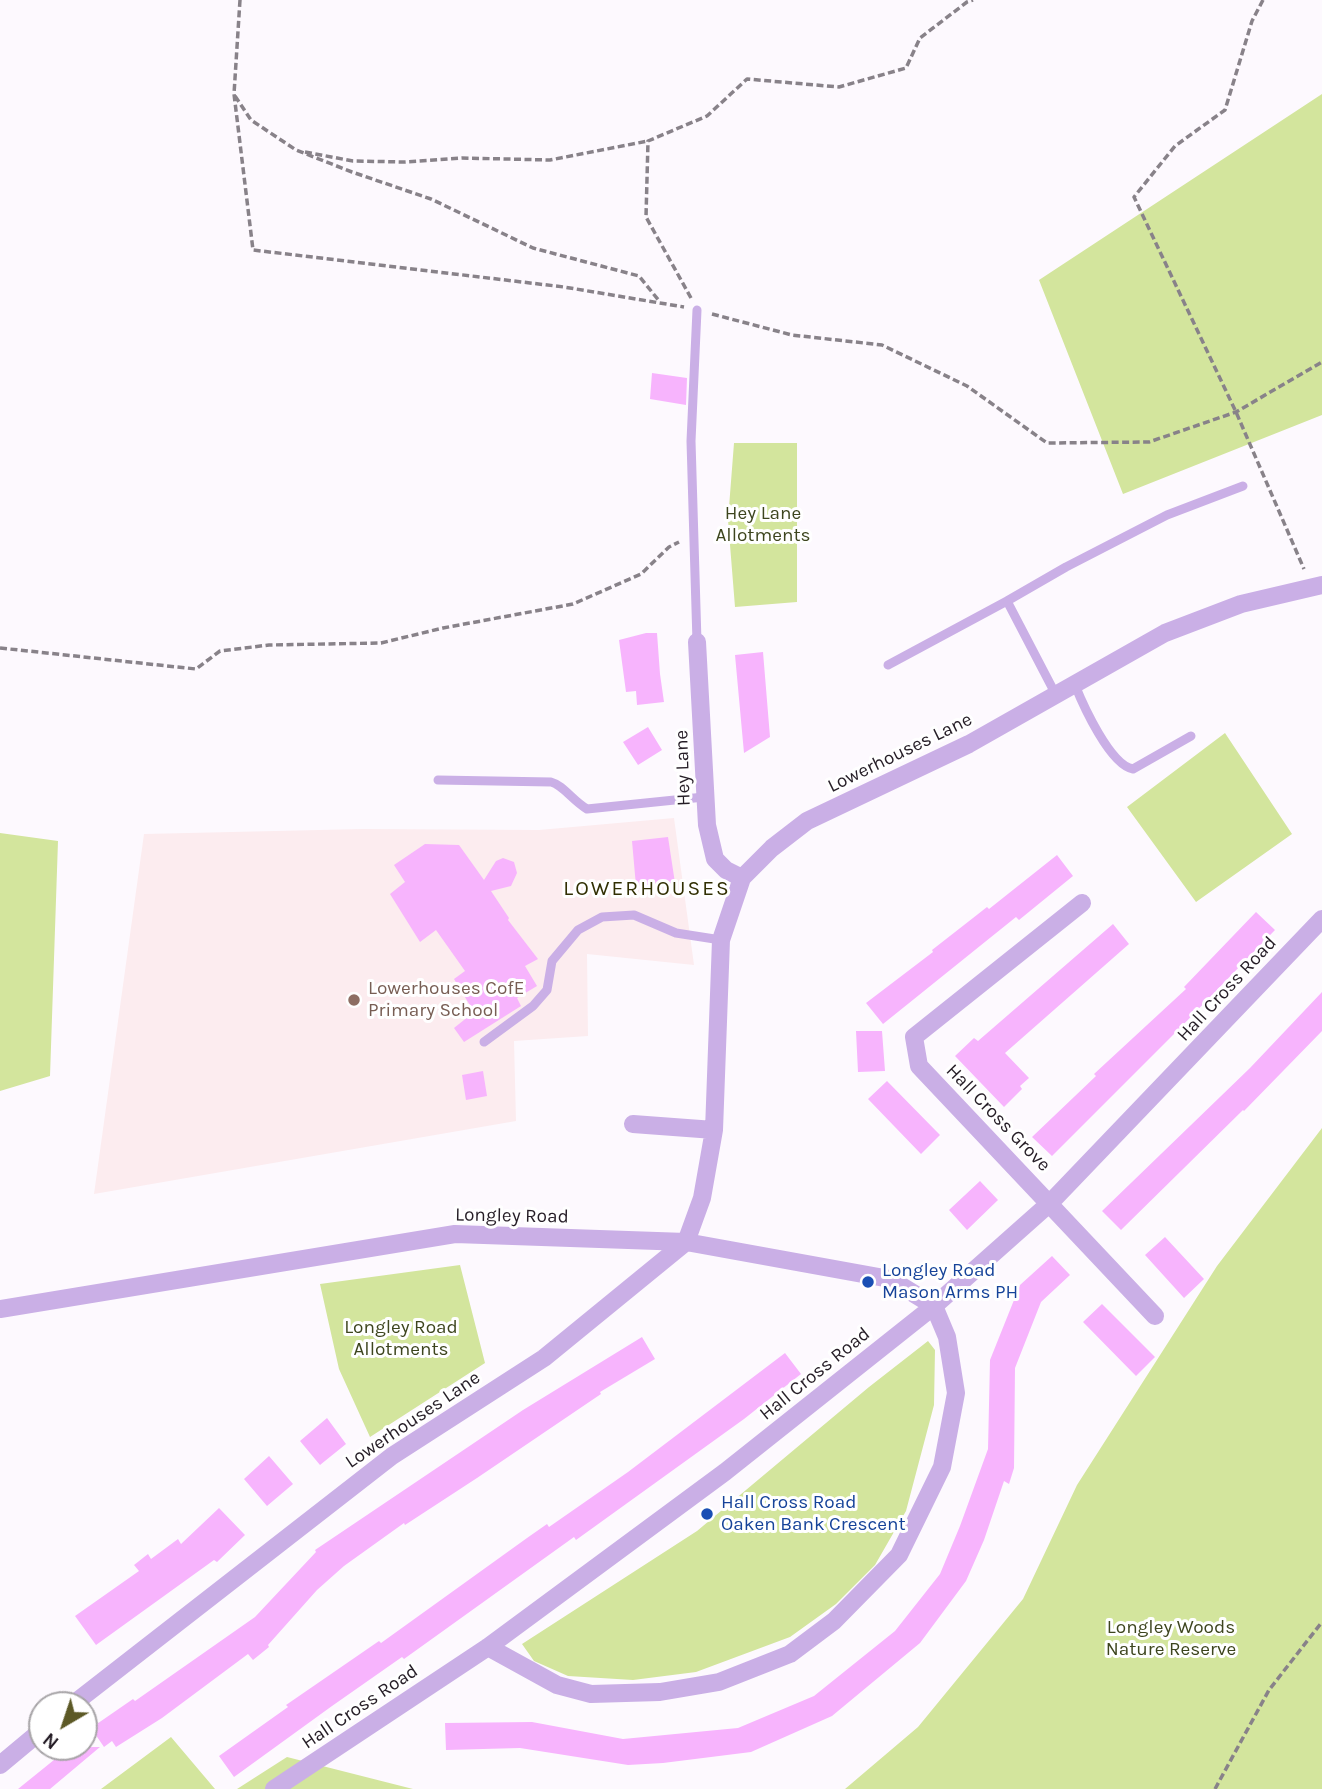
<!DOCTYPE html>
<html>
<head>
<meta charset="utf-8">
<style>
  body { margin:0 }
  #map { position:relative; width:1322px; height:1789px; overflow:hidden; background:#fdf9fe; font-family:Karla,sans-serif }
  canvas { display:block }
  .north { position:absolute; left:28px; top:1691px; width:70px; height:70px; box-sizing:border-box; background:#fff; border:2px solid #a8a5a8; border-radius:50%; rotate:219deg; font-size:19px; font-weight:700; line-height:28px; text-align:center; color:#251d26 }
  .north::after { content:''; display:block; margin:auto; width:24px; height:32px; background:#5c5926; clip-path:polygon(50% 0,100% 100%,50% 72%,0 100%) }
</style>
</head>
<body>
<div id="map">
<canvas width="1322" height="1789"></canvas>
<div class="north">N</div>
</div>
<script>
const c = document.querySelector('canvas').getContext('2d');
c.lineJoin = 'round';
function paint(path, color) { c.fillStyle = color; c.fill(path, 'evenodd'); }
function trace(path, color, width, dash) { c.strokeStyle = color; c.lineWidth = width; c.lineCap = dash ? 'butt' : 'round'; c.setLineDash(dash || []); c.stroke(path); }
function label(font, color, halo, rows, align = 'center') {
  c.font = font + ' Karla,sans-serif'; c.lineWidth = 6; c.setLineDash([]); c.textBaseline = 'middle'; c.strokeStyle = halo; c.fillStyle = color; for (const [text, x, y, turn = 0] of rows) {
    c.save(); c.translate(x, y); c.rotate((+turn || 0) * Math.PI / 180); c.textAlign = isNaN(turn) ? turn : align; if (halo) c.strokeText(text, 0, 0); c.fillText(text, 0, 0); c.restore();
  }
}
paint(new Path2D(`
  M 674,818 L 694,965 L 587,954 L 588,1036 L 514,1041 L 516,1121 L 94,1194 L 144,834 L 363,829 L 539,830 Z`), '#fcecef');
paint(new Path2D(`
  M 1322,94 L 1322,415 L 1123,494 L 1039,280 Z
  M 734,443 L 797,443 L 797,602 L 735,607 L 728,520 Z
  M 1225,733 L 1292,834 L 1196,902 L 1127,807 Z
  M 0,833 L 58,841 L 50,1076 L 0,1091 Z
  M 1322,1128 L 1322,1789 L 845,1789 L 918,1727 L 1023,1599 L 1077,1485 L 1217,1266 Z
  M 460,1265 L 485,1363 L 370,1437 L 339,1369 L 320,1284 Z
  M 928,1341 L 935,1350 L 934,1405 L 906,1511 L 875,1565 L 836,1604 L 790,1637 L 696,1672 L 633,1680 L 568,1676 L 534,1661 L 522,1644 L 697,1531 L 869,1387 Z
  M 171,1737 L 215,1789 L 101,1789 Z
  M 287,1757 L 413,1789 L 237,1789 Z`), '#d3e59d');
paint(new Path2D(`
  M 652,373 L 687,378 L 686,405 L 650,399 Z
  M 646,633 L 657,633 L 660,674 L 664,702 L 637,705 L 636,691 L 626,692 L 619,640 Z
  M 763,652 L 770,737 L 744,753 L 735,655 Z
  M 648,727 L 662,750 L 638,765 L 623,742 Z
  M 668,837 L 675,883 L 636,886 L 632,841 Z
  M 425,844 L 459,845 L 484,880 L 496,861 L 503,858 L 514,862 L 517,873 L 511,886 L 491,891 L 509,918 L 508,920 L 538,959 L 525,966 L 537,986 L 517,998 L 521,1006 L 464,1042 L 454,1028 L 474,1012 L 454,979 L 465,971 L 436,930 L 420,942 L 390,894 L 405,882 L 394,865 Z
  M 1057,855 L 1073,876 L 1019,920 L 1016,917 L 883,1024 L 866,1003 L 933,952 L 932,950 L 973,918 L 987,907 L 989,909 Z
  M 1256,912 L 1275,930 L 1180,1028 L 1052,1156 L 1032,1137 L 1096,1076 L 1094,1074 L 1186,989 L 1184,987 Z
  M 1113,924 L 1129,944 L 1005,1053 L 1029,1078 L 1020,1086 L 1022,1089 L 1004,1107 L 955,1056 L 974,1038 L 978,1041 Z
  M 1322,992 L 1322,1031 L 1244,1111 L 1243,1110 L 1121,1230 L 1102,1211 L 1250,1068 Z
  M 856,1031 L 882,1031 L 885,1071 L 858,1072 Z
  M 483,1071 L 487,1096 L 466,1100 L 462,1075 Z
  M 887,1081 L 940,1135 L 921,1154 L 868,1099 Z
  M 980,1181 L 998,1200 L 967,1230 L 949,1210 Z
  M 1165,1237 L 1204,1279 L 1184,1298 L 1145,1255 Z
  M 1052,1256 L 1070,1275 L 1041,1302 L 1015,1368 L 1014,1468 L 1009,1484 L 1004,1481 L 984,1540 L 966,1581 L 920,1643 L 832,1716 L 751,1752 L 663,1763 L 628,1765 L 520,1748 L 446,1750 L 445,1723 L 532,1722 L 623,1739 L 738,1728 L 814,1696 L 895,1631 L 940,1574 L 960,1526 L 988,1449 L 990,1360 L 1020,1285 Z
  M 1102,1304 L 1155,1357 L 1136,1376 L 1083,1322 Z
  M 642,1337 L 655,1359 L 600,1392 L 601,1394 L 477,1478 L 405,1525 L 404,1523 L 344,1566 L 317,1590 L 268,1645 L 269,1647 L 253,1660 L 248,1654 L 162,1718 L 116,1747 L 112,1741 L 104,1747 L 91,1728 L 133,1699 L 135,1701 L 255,1617 L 316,1552 L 315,1550 L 523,1410 Z
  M 785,1353 L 801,1374 L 744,1419 L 576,1540 L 574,1537 L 404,1659 L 402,1657 L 332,1706 L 234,1777 L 219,1756 L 288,1707 L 286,1705 L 379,1641 L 381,1643 L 527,1538 L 547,1524 L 549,1527 L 628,1472 Z
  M 327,1418 L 346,1444 L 320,1465 L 300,1441 Z
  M 269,1456 L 293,1484 L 267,1506 L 244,1479 Z
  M 219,1508 L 245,1535 L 217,1562 L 214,1560 L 96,1645 L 75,1616 L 139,1571 L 134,1565 L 148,1554 L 151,1559 L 178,1539 L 181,1544 Z
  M 70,1747 L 100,1747 L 50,1789 L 18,1789 Z`), '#f7b4fd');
trace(new Path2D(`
  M 240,0 L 234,94 L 253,250 L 564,287 L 684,307
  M 1263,0 L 1252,21 L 1225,110 L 1175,146 L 1134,197 L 1236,412 L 1304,569
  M 235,96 L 251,120 L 296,150 L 352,172 L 431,199 L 533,248 L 639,276 L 660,302
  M 305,152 L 353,161 L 405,162 L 462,158 L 550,160 L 648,141
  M 691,298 L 646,217 L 648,141 L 707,116 L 747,79 L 839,87 L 906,68 L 920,38 L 967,2 L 973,0
  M 712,314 L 792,335 L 882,345 L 967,386 L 1047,443 L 1149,442 L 1236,412 L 1322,362
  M 0,648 L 196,669 L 220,651 L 269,645 L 381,643 L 443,628 L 573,604 L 641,574 L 669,547 L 679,542
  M 1215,1789 L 1269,1690 L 1322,1622`), '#888289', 3.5, [7, 3.5]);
trace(new Path2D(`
  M 697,310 L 691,441 L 697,642
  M 1007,601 L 1066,567 L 1167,515 L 1243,486
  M 888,665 L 1007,601 L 1056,695
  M 1075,685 C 1083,705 1110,765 1133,769 L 1191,736
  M 438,780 L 551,782 C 563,785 573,801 587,809 L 704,797
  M 484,1042 L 533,1006 L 547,990 L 552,961 L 578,930 L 602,917 L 634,915 L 676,933 L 721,940`), '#caafe6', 9);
trace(new Path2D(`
  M 697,642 L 707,825 L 715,859 L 726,870 L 742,878
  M 1082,903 L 914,1037 L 919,1066 L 1155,1316
  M 633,1124 L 714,1130
  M 0,1309 L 455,1234 L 686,1242 L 890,1279 L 934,1306
  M 488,1647 L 557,1685 L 591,1694 L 660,1692 L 719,1682 L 790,1654 L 834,1621 L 899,1555 L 942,1467 L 956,1393 L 947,1337 L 934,1306
  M 72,1705 L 392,1456 L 544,1358 L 686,1242 L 702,1198 L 714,1130 L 721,940 L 742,878 L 772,848 L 807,821 L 969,744 L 1165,633 L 1241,604 L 1322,585
  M 0,1765 L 42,1730
  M 274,1789 L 488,1647 L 725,1472 L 934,1306 L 1050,1203 L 1322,919`), '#caafe6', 18);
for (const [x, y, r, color] of [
  [354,1000,7,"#8d6e63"],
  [868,1282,7,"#1a4fb4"],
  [707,1514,7,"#1a4fb4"]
]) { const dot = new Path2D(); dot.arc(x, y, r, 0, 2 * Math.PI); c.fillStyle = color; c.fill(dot); trace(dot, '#fff', 2.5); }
label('19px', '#3d451e', '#fff', [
  ["Hey Lane",763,514],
  ["Allotments",763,536],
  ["Longley Road",401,1328],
  ["Allotments",401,1350],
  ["Longley Woods",1171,1628],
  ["Nature Reserve",1171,1650]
]);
label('19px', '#251d26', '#fff', [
  ["Lowerhouses Lane",900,753,-26],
  ["Hey Lane",683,768,-92],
  ["Hall Cross Road",1227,989,-47],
  ["Hall Cross Grove",998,1118,46],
  ["Longley Road",512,1216,1],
  ["Hall Cross Road",815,1374,-39],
  ["Lowerhouses Lane",413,1420,-34],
  ["Hall Cross Road",360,1707,-34]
]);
label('19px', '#785e54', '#fff', [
  ["Lowerhouses CofE",368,989],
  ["Primary School",368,1011]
], 'left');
label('19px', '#164399', '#fff', [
  ["Longley Road",882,1271],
  ["Mason Arms PH",882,1293],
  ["Hall Cross Road",721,1503],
  ["Oaken Bank Crescent",721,1525]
], 'left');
c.letterSpacing = '2px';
label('21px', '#312f03', '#fff', [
  ["LOWERHOUSES",647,889]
]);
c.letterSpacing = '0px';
</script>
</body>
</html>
